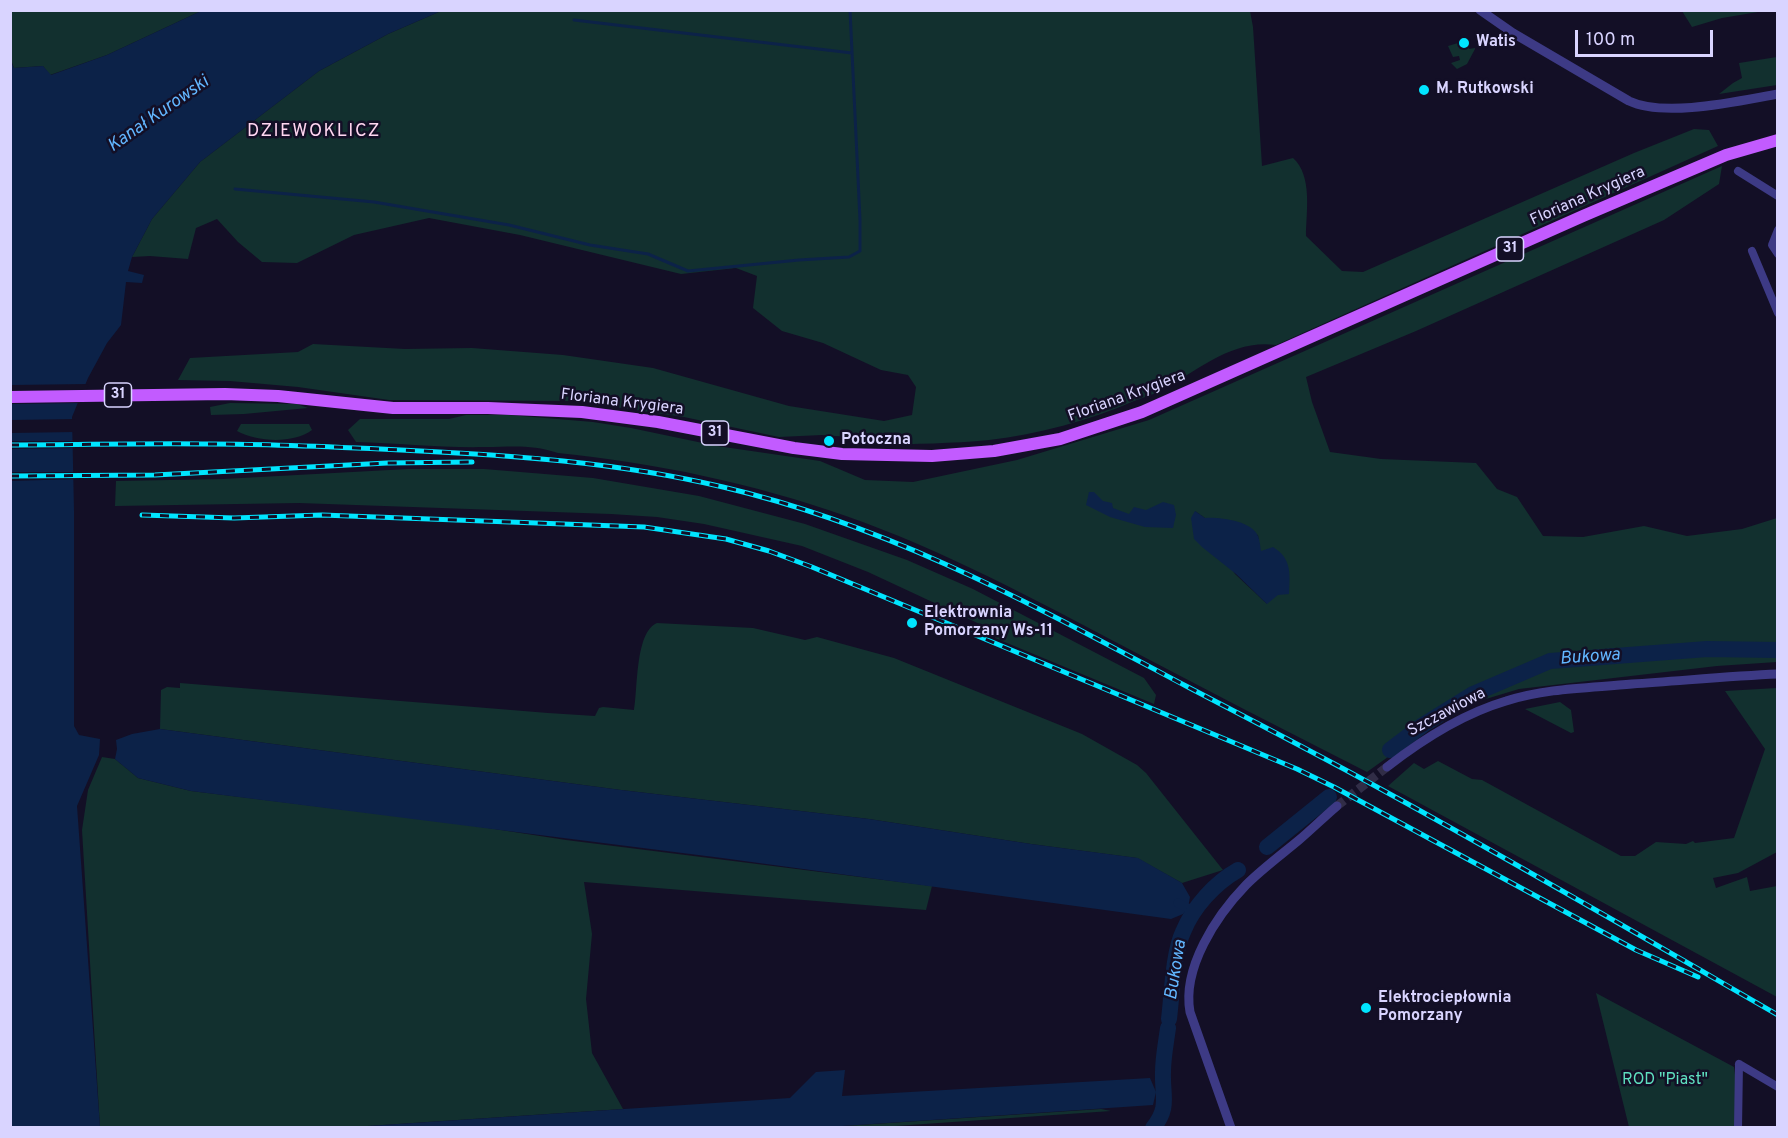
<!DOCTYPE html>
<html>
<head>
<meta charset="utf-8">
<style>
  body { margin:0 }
  #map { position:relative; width:1788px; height:1138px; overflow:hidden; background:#130f26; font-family:Overpass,sans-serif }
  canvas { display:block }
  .frame { position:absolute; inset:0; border:12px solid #d9d4ff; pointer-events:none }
  .scale { position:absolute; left:1575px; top:30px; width:138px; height:27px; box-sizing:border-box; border:3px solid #d9d4ff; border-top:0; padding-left:8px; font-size:18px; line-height:21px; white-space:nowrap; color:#d9d4ff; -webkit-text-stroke:4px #130f26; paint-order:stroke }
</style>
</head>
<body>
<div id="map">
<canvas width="1788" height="1138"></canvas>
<div class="frame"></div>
<div class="scale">100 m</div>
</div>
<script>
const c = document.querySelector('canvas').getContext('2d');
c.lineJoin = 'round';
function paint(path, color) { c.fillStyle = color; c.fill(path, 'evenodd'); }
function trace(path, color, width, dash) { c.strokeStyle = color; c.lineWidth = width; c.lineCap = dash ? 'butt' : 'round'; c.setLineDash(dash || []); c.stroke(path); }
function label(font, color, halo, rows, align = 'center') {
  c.font = font + ' Overpass,sans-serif'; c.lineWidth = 5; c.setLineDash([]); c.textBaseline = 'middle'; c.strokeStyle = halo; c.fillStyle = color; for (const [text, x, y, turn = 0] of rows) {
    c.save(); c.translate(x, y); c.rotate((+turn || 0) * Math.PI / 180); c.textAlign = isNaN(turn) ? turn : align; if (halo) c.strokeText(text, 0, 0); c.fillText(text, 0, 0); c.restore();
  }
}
paint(new Path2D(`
  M 11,11 L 201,11 L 107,55 L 50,75 L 43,66 L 14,68 L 11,60 Z
  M 441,11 L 1250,11 L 1253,27 L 1262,166 L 1293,158 C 1313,176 1306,212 1306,236 L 1342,271 L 1363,272 L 1634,153 L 1694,129 L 1709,130 L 1718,146 L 1276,345 C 1233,339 1200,369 1164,389 C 1155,394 1144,397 1134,401 C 1088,421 1039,434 989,440 C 952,444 915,443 879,446 L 863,438 L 822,435 L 779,437 L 684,417 L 574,401 L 389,400 L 298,387 L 230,381 L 178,380 L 190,358 L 298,352 L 313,344 L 405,349 L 472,348 L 563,355 L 653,368 L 789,406 L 884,421 L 912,415 L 916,387 L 908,375 L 881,370 L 823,343 L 782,331 L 753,308 L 757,276 L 736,268 L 681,274 L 520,235 L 429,218 L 354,235 L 297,263 L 262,262 L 238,242 L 217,219 L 196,228 L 188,259 L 150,256 L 132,257 L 152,219 L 200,162 L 319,71 L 388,34 Z
  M 1682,11 L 1764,11 L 1722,18 L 1692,27 Z
  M 1458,43 L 1460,49 L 1469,47 L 1469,49 L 1475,48 L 1475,49 L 1467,64 L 1457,69 L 1451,63 L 1460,60 L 1459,56 L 1453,57 L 1448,46 Z
  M 1777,57 L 1777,85 L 1719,94 L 1733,83 L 1742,78 L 1739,63 Z
  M 1722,166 L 1719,184 L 1664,220 L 1416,331 L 1306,377 L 1312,402 L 1330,452 L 1381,459 L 1476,463 L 1497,489 L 1517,497 L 1543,536 L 1583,537 L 1644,526 L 1687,536 L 1742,529 L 1777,518 L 1777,662 L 1717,666 L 1519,689 L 1476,702 L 1427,729 L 1367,772 C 1286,731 1205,689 1125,647 C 1034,599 943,550 846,516 C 752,483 656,463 558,453 C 531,444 512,447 485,447 C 442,448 398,443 356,442 L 348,430 L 360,419 L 449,419 L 466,415 L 509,415 L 593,422 L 631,428 L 717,446 L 820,461 L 865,480 L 913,482 L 1017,460 L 1149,420 ZM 1195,511 L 1205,518 L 1258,535 L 1267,604 L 1235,574 Z
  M 230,403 L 297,404 L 308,408 L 244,414 L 211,415 L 210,407 Z
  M 241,424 L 309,424 L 312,430 C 293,444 257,442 237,431 Z
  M 408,469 L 484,469 L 593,478 L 699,496 L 805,524 L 907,560 L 973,589 L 1144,678 L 1156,695 L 1154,704 L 995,638 L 996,634 L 986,627 L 868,572 L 802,546 L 704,524 L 657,517 L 611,514 L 299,503 L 115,506 L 116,481 L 223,479 Z
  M 657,623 L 753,628 L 805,640 L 817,637 L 894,658 L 1082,734 L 1137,765 L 1146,773 L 1223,870 L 1182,883 L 1137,858 L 1031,844 L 869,819 L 621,790 L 160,729 L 161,690 L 167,687 L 180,688 L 180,683 L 548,713 L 595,716 L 599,708 L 603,707 L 634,710 C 638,689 635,632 657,623 Z
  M 1777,688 L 1777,852 L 1738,873 L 1713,878 L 1716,888 L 1747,877 L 1750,891 L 1777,886 L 1777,997 L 1388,786 L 1414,763 L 1424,769 L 1438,761 L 1472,779 L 1482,780 L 1621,856 L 1635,856 L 1656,842 L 1686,844 L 1693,841 L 1695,843 L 1734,838 L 1765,749 L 1725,691 Z
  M 1560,702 L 1571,710 L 1574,732 L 1571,733 L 1525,709 Z
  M 102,757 L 115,759 L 138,778 L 191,791 L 462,824 L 566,840 L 932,886 L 926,910 L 584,882 L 592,934 L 586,999 L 592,1053 L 623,1109 L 353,1127 L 100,1128 L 82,830 L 88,790 Z
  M 1596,993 L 1734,1067 L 1736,1082 L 1735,1127 L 1629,1127 Z
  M 1101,1109 L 1111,1111 L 881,1127 L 813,1128 Z`), '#12302f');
paint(new Path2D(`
  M 201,11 L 441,11 L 388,34 L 319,71 L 200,162 L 152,219 L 132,257 L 128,271 L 144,275 L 142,283 L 126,282 L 121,325 L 107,343 L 88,378 L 72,417 L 74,511 L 74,726 L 79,735 L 100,739 L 99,755 L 77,806 L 100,1127 L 11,1127 L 10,60 L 14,68 L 43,66 L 51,75 L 107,55 Z
  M 1089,492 L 1094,492 L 1103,501 L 1112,503 L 1113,508 L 1129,514 L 1134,507 L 1146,510 L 1163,502 L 1174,505 L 1176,515 L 1173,528 L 1145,527 L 1110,517 L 1086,505 Z
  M 1195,511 L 1205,518 C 1220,517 1252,521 1258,536 C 1260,541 1260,546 1261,551 L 1273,547 C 1292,558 1290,575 1289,594 L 1278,595 L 1267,604 L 1236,574 L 1202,547 L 1194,539 L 1191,518 Z
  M 160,729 L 621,790 L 869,819 L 1031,844 L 1138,858 L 1182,883 L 1190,897 L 1188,908 L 1183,914 L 1171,919 L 722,858 L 191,791 L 138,778 L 115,759 L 117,749 L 116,740 L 132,734 Z
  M 845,1070 L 842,1096 L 1150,1078 L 1156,1092 L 1153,1105 L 813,1128 L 353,1127 L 790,1098 L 816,1072 Z`), '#0c2248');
paint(new Path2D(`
  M 89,384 L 81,403 L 10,404 L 11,385 Z
  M 75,419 L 75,432 L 11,433 L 11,420 Z
  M 11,441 L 75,441 L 75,448 L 11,449 Z
  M 11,472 L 76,472 L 76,479 L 11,481 Z`), '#130f26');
trace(new Path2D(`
  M 574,20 L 852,53
  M 235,189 L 374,202 L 509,225 L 590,245 L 648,254 L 688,271 L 799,260 L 849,257 L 860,251 L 860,220 L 850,10`), '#0c2248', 3);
trace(new Path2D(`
  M 1178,903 L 1194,911`), '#0c2248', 9);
trace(new Path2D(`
  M 1390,750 L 1423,725 L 1473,694 L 1550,661 L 1707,649 L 1778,650
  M 1267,847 L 1329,797
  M 1169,1019 C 1172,995 1173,953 1183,932 C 1193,907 1215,883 1238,870
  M 1153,1128 C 1170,1107 1162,1096 1163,1072 C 1163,1058 1166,1043 1168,1028`), '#0c2248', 16);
trace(new Path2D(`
  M 1337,806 L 1387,767`), '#312d47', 9, [9, 4.5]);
trace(new Path2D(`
  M 1738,171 L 1778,196
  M 1778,230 L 1772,245 L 1778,254
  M 1752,251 L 1778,313
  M 1739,1064 L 1778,1087
  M 1738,1128 L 1739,1064`), '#3d3a85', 8);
trace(new Path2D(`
  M 1480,10 L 1513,33 L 1629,101 C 1665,118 1738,101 1778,94
  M 1387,767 C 1423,739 1462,714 1506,701 C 1546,688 1590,688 1632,684 C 1680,681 1729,676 1778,674
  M 1231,1128 L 1190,1012 C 1182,968 1216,916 1246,885 C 1262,869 1281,855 1299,840 C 1312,829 1324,817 1337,806`), '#3d3a85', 9);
trace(new Path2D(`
  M 10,397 L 225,394 L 278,396 L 393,408 L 488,408 L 582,412 L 658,422 L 794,448 L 842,454 L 932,456 L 994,451 L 1060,439 L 1142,412 L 1583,216 L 1726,155 L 1778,140`), '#c25bff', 12);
const rail = new Path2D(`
  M 10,445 C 77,445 144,443 211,444 C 274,444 338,447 401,450 C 510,455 617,462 723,487 C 893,527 1033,605 1186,686 C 1253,721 1321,756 1388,793 C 1519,865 1648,940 1778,1015
  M 10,476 L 155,475 L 387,463 L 472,462
  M 142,515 L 234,518 L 322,515 L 644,527 L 726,539 L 769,551 L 812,567 L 1297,769 L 1334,787 L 1636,950 L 1698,977`);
trace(rail, '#00e5ff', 5);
trace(rail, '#130f26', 3, [9]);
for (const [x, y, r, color] of [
  [1464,43,6,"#00e5ff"],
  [1424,90,6,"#00e5ff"],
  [829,441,6,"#00e5ff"],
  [912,623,6,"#00e5ff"],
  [1366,1008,6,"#00e5ff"]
]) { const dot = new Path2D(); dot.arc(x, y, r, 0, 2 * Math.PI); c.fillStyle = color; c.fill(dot); trace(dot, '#130f26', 2); }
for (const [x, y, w] of [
  [1510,249,27],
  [118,395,27],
  [715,433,27]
]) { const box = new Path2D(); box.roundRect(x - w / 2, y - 12, w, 24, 4.5); c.fillStyle = '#130f26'; c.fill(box); trace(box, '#d9d4ff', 1.5); }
label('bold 15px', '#d9d4ff', null, [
  ["31",1510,249],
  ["31",118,395],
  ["31",715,433]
]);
label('bold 16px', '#d9d4ff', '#130f26', [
  ["Watis",1476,43],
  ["M. Rutkowski",1436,90],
  ["Potoczna",841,441],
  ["Elektrownia",924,614],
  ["Pomorzany Ws-11",924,632],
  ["Elektrociepłownia",1378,999],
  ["Pomorzany",1378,1017]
], 'left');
label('16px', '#d9d4ff', '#130f26', [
  ["Floriana Krygiera",1588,197,-24],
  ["Floriana Krygiera",1127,397,-20],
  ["Floriana Krygiera",622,403,7],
  ["Szczawiowa",1447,713,-28]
]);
label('16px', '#5fe0c0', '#130f26', [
  ["ROD \"Piast\"",1665,1081]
]);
label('italic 18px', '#62b6ff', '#130f26', [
  ["Kanał Kurowski",159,115,-35],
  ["Bukowa",1590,658,-4],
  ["Bukowa",1177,970,-81]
]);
c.letterSpacing = '1.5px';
label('18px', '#ffd6f0', '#130f26', [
  ["DZIEWOKLICZ",314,132]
]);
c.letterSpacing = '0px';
</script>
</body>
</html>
